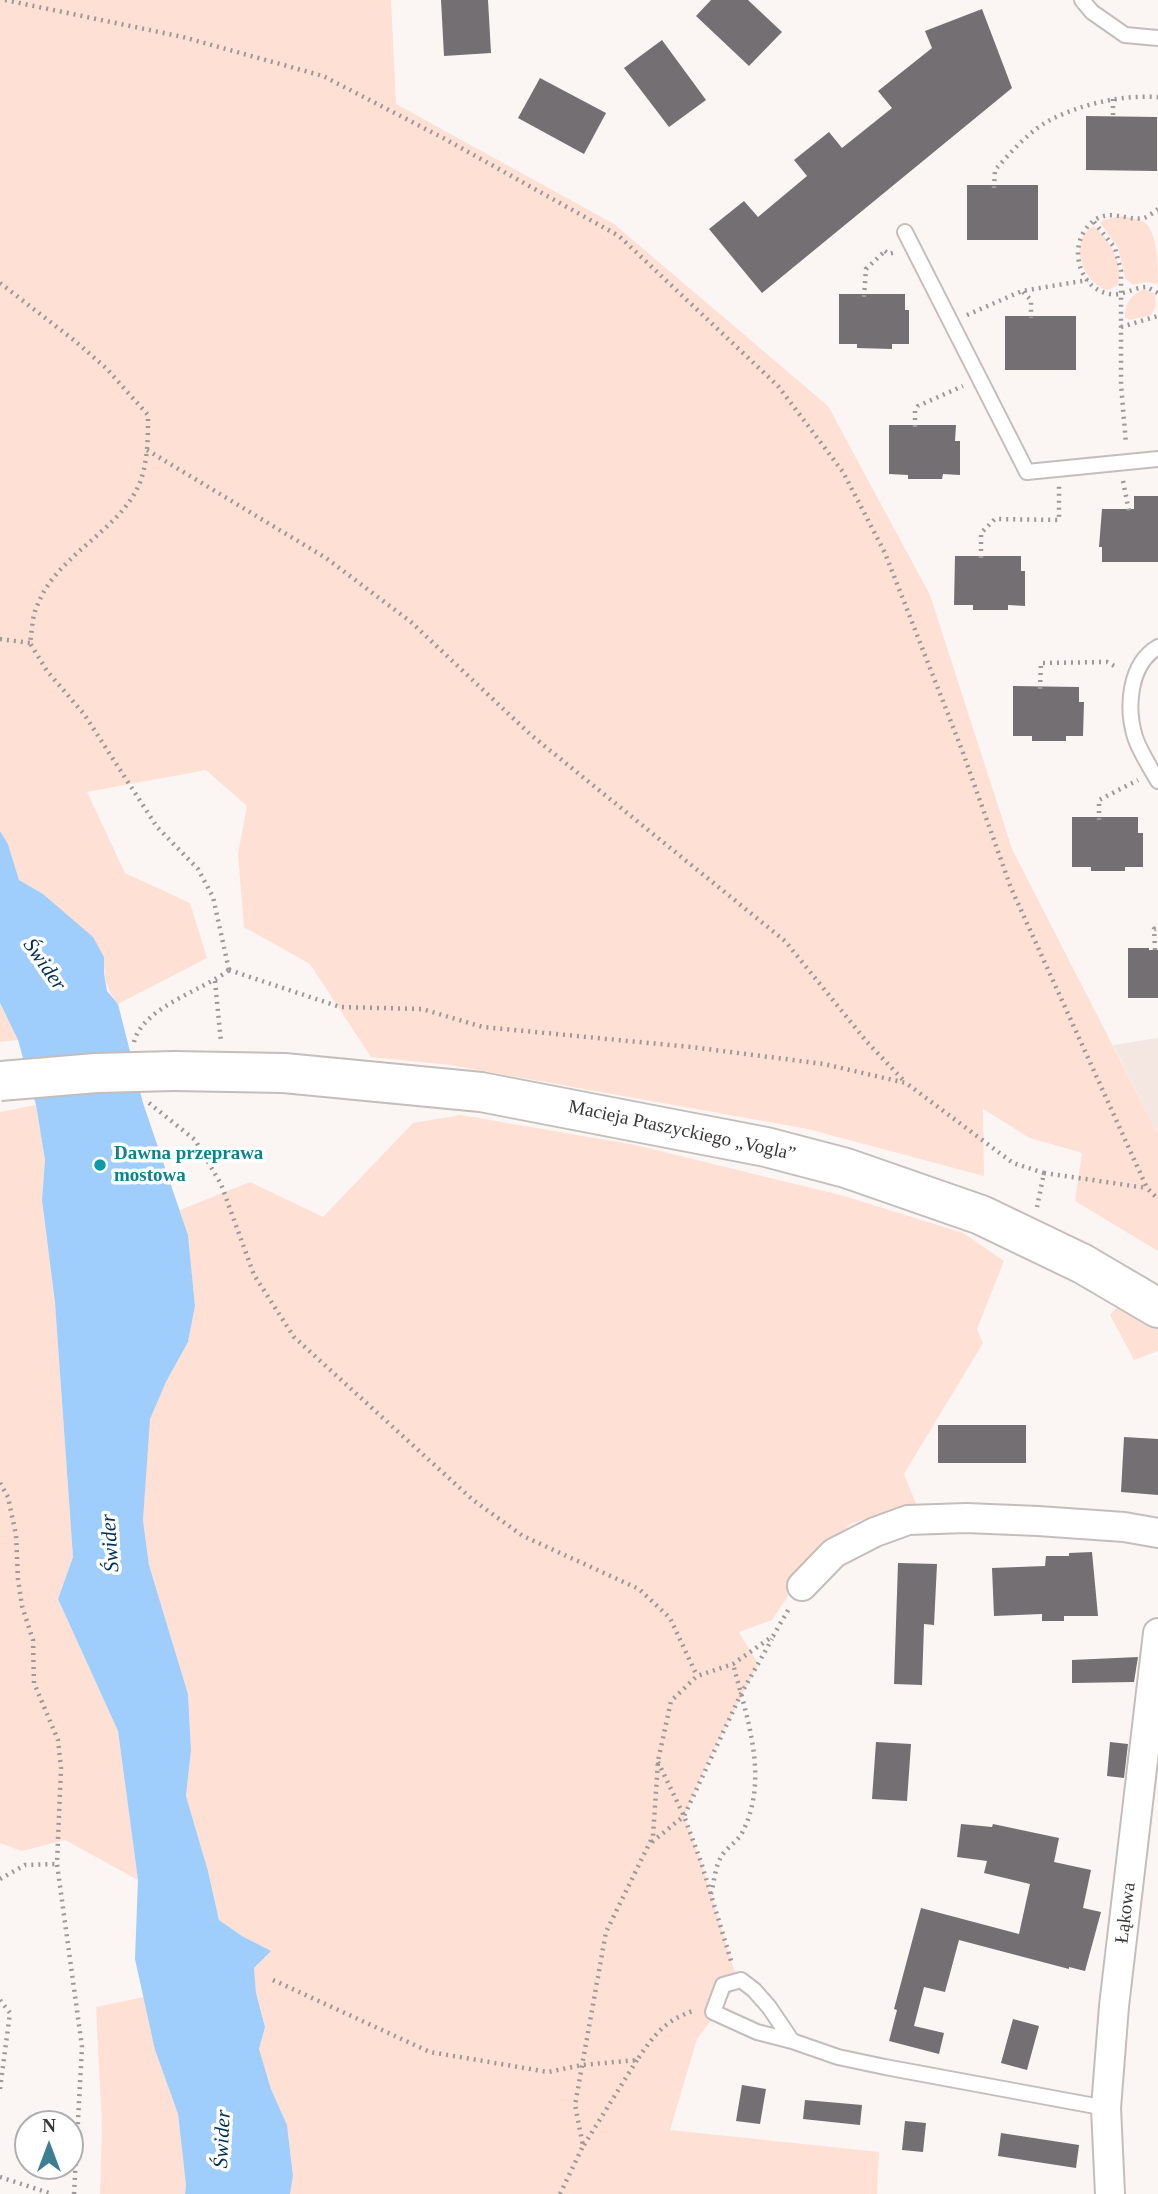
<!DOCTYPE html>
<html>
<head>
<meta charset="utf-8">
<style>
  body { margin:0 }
  #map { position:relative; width:1158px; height:2194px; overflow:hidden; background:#fbf5f3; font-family:"Times New Roman",serif }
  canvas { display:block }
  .north { position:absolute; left:14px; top:2110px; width:70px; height:70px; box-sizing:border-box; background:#fff; border:2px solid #b0afaf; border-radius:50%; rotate:0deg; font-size:19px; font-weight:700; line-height:28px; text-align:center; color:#3a3837 }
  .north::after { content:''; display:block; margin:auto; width:24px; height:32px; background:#3f7d92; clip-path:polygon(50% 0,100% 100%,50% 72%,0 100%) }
</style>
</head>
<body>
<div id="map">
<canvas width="1158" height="2194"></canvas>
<div class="north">N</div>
</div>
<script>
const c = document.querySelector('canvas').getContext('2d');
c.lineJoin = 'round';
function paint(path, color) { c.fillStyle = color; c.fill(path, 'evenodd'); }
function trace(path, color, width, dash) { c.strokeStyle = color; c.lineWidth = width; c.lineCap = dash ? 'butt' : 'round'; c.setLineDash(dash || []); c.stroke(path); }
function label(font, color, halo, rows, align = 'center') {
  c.font = font + ' "Times New Roman",serif'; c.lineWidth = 7; c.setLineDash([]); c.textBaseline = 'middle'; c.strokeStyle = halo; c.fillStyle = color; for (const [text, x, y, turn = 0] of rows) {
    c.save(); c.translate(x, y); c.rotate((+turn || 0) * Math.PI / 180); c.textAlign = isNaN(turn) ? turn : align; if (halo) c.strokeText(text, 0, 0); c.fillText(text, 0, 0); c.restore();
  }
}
paint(new Path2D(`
  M 1158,1038 L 1158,1134 L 1113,1045 Z`), '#f4e7e2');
paint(new Path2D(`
  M 0,0 L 391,0 L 396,104 L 614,224 L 828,406 L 930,595 L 1012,849 L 1158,1134 L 1158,1251 L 1075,1201 L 1082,1153 L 1030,1138 L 983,1109 L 984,1176 L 808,1129 L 450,1065 L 371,1057 L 310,964 L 244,927 L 238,854 L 247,806 L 206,770 L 87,792 L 125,873 L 190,903 L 207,958 L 118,1004 C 106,989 104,977 104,957 L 43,894 L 19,880 L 8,844 L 0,831 Z
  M 1123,216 C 1129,218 1138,219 1144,222 C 1158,231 1158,267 1158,284 L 1145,282 L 1133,285 L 1125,278 L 1118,247 L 1101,224 L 1103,220 Z
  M 1094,226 C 1109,240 1124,263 1118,285 L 1108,290 C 1083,285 1067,239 1094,226 Z
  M 1144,289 L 1155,294 L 1156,306 L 1151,315 L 1130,320 L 1125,317 C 1126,302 1130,296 1144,289 Z
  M 0,1004 L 18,1040 L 0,1042 Z
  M 36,1105 L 45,1160 L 42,1200 L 55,1303 L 73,1557 L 58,1599 L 118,1731 L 138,1880 L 65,1840 L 22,1851 L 0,1843 L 0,1112 Z
  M 461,1115 L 635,1145 L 844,1196 L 963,1233 L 1004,1261 L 977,1329 L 983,1343 L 904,1474 L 916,1504 L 852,1523 L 811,1561 L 772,1620 L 739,1632 L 758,1664 L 711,1755 L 684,1816 L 701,1862 L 734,1970 L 741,1980 L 697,2039 L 670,2130 L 879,2152 L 877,2194 L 290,2194 L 293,2176 L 287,2125 L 271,2089 L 259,2049 L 265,2026 L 256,1993 L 254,1968 L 270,1951 L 242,1936 L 219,1920 L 208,1871 L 186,1796 L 191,1750 L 188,1694 L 149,1565 L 143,1520 L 149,1419 L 166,1382 L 188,1342 L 195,1306 L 188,1235 L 180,1210 L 250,1182 L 323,1217 L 413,1123 Z
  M 1121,1303 L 1158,1328 L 1158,1351 L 1134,1360 L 1110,1315 Z
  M 144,1997 L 155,2050 L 178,2114 L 186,2185 L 185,2194 L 100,2194 L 102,2125 L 96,2007 Z`), '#fee0d4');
paint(new Path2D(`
  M 0,831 L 8,844 L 19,880 L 43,894 L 93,937 L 104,957 L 104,973 L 107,991 L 118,1004 L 143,1103 L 188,1235 L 195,1306 L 188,1342 L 166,1382 L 150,1419 L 143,1520 L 149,1565 L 188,1694 L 191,1750 L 186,1796 L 208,1871 L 219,1920 L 242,1936 L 271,1951 L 254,1968 L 256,1993 L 265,2027 L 259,2049 L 271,2089 L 287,2125 L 293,2176 L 290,2194 L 185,2194 L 186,2185 L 178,2114 L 155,2050 L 135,1959 L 138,1880 L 118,1731 L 58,1599 L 73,1557 L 55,1303 L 42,1200 L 45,1160 L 36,1105 L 18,1040 L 0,1003 Z`), '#9fcefd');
paint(new Path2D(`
  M 441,0 L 488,0 L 491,53 L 444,56 Z
  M 711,0 L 748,0 L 782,32 L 749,66 L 696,16 Z
  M 982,9 L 1012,88 L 762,293 L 709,229 L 744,201 L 758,217 L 807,176 L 794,160 L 829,132 L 842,148 L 892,108 L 878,91 L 932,48 L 925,31 Z
  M 662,40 L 706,100 L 669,127 L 624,68 Z
  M 540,78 L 606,113 L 584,154 L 518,118 Z
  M 1086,116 L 1157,117 L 1157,171 L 1086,170 Z
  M 967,185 L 1038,185 L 1038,240 L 967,240 Z
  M 839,294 L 905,294 L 905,310 L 909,310 L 909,344 L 892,344 L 892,349 L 857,348 L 857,344 L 839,344 Z
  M 1005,316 L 1076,316 L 1076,370 L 1005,370 Z
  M 889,425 L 956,425 L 955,441 L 960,441 L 960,475 L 943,474 L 942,479 L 908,479 L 908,475 L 889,474 Z
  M 1134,496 L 1158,496 L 1158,562 L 1102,562 L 1102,547 L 1099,547 L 1102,509 L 1134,509 Z
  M 955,556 L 1021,556 L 1021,571 L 1025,571 L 1025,606 L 1008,605 L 1008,610 L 973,610 L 973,605 L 954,605 Z
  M 1013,686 L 1079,687 L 1079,702 L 1084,702 L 1083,736 L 1066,736 L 1066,741 L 1032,741 L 1032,736 L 1013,736 Z
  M 1072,817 L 1138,817 L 1138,833 L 1143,833 L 1143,867 L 1125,867 L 1125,871 L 1091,871 L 1091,867 L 1072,867 Z
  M 1128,948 L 1149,948 L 1149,950 L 1158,950 L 1158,998 L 1128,998 Z
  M 938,1425 L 1026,1425 L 1026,1463 L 938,1463 Z
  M 1124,1437 L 1158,1439 L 1158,1495 L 1121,1492 Z
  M 1092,1552 L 1098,1616 L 1064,1616 L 1064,1621 L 1042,1621 L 1042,1614 L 994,1616 L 992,1568 L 1045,1566 L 1046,1556 L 1069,1556 L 1069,1553 Z
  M 898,1563 L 937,1564 L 934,1625 L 924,1624 L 922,1685 L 894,1684 Z
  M 1138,1657 L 1134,1682 L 1072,1683 L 1072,1660 Z
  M 876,1742 L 911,1744 L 907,1801 L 872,1799 Z
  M 1110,1742 L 1128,1744 L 1124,1778 L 1107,1776 Z
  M 961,1824 L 992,1827 L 993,1824 L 1059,1838 L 1054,1862 L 1091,1870 L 1083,1908 L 1101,1912 L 1085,1971 L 1069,1967 L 1069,1969 L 959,1940 L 945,1992 L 924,1987 L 914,2026 L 944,2033 L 939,2054 L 889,2041 L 897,2010 L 894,2009 L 921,1908 L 1019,1934 L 1030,1884 L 984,1873 L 987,1861 L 957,1857 Z
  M 1013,2019 L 1039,2026 L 1027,2070 L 1001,2063 Z
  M 742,2085 L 766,2089 L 760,2124 L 736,2121 Z
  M 805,2100 L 862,2105 L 860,2125 L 803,2119 Z
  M 905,2121 L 926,2123 L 923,2152 L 902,2150 Z
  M 1001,2133 L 1079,2145 L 1076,2168 L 998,2156 Z`), '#736f72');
const lane = new Path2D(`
  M 1082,0 L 1092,12 L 1125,35 L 1158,38
  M 905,232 L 1027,472 L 1158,459
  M 1158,647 C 1129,664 1126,707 1135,737 C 1140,752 1150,767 1158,781
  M 792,2041 L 757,2032 L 713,2012 L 723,1985 L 741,1980 L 754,1990 L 769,2007 L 792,2041 L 838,2057 L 885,2067 L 1106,2108`);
const street = new Path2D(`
  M 802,1586 L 834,1553 L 875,1532 L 908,1520 L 966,1518 L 1038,1521 L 1124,1527 L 1158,1533
  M 1110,2194 L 1106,2108 L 1114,2006 L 1158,1633`);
const secondary = new Path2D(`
  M 174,1071 L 284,1073 L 481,1092 L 766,1147 L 846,1168 L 981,1215 L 1083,1264 L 1158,1308`);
trace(lane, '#c3bebc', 18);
trace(street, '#c3bebc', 32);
trace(secondary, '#c3bebc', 42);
trace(new Path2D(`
  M 5,0 L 183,37 L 323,76 L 445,139 L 619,236 L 778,386 L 843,472 L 885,553 L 962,750 L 1011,888 L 1147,1188 L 1158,1199
  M 1113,99 L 1113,119
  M 994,188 L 995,170 C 1011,152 1030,130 1052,119 C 1085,103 1122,95 1158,97
  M 1158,209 C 1154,212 1149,216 1144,218 C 1125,222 1104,203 1085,230 C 1069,253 1082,290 1110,294 C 1122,296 1135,287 1147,287 L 1158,293
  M 1094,222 L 1115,248 L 1121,271 L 1121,384 L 1126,444
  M 885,251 L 889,254 L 896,252
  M 0,283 L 75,341 L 106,368 L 148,415 C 148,439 148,467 137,489 C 115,533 56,556 37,606 C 32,617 32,631 30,643 L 47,671 L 84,714 L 157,827 L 198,869 L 213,897 L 229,970
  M 1023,292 L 1031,300 L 1031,318
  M 864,297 L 866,269 L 886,250
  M 967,315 L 1022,291 L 1088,280
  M 1121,327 L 1158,316
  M 915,427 L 915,411 L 918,406 L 963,386
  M 147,450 L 326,558 L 411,622 L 531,735 L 785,941 L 867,1042 L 906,1083
  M 1123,481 L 1129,511
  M 981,558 L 981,533 L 995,519 L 1059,520 L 1059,486
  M 0,639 L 30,643
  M 1040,689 L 1041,663 L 1107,662 L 1118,668
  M 1099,820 L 1099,800 L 1138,780
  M 1155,950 L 1154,929 L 1158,928
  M 229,970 L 340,1007 L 422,1009 L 483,1027 L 691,1047 L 824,1064 L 906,1083 L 1013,1163 L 1044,1173 L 1037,1207
  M 215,981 L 221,1042
  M 134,1042 C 143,1007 202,991 229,970
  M 149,1103 L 195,1140 L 221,1184 L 254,1275 L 294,1337 L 473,1500 L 523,1536 L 639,1589 L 670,1618 L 697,1676
  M 1044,1173 L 1147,1188
  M 0,1483 L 8,1497 L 16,1535 L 18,1579 L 22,1606 L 33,1640 L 34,1683 L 58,1740 L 61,1768 L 57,1864 L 82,2047 L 74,2194
  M 658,1762 L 684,1816 L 701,1862 L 732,1964
  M 652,1842 L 684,1816 L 741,1694 L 772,1639
  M 0,1879 L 25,1865 L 57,1864
  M 711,1894 C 714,1883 715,1867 721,1857 C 726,1848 737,1842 742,1833 C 770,1779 747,1718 733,1664
  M 273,1980 L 430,2052 L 548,2072 L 582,2065 L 637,2060 C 655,2034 664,2021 695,2010
  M 0,2000 L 10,2013 L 0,2089
  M 584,2145 L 637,2060
  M 0,2177 L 52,2194
  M 560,2194 L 583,2146 L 575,2105 L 606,1932 L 653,1836 L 658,1761 L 671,1701 L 697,1676 L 733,1664 L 773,1636 L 790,1607`), '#9d9998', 4.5, [2, 5]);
trace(lane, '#fff', 14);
trace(street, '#fff', 28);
trace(secondary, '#fff', 38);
const secondaryBridge = new Path2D(`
  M 0,1081 L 96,1073 L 174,1071`);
trace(secondaryBridge, '#c3bebc', 42, []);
trace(secondaryBridge, '#fff', 38);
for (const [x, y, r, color] of [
  [100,1165,7,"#0f9aa8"]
]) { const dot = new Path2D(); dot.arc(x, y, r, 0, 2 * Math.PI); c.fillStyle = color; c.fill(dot); trace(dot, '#fff', 2.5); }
label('19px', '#3a3837', '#fff', [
  ["Macieja Ptaszyckiego „Vogla”",682,1131,12],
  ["Łąkowa",1126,1913,-83]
]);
label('bold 19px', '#0d838f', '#fff', [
  ["Dawna przeprawa",114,1154],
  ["mostowa",114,1176]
], 'left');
label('italic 21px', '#012e52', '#fff', [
  ["Świder",44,965,55],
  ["Świder",111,1543,-94],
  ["Świder",223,2139,-87]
]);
</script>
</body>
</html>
